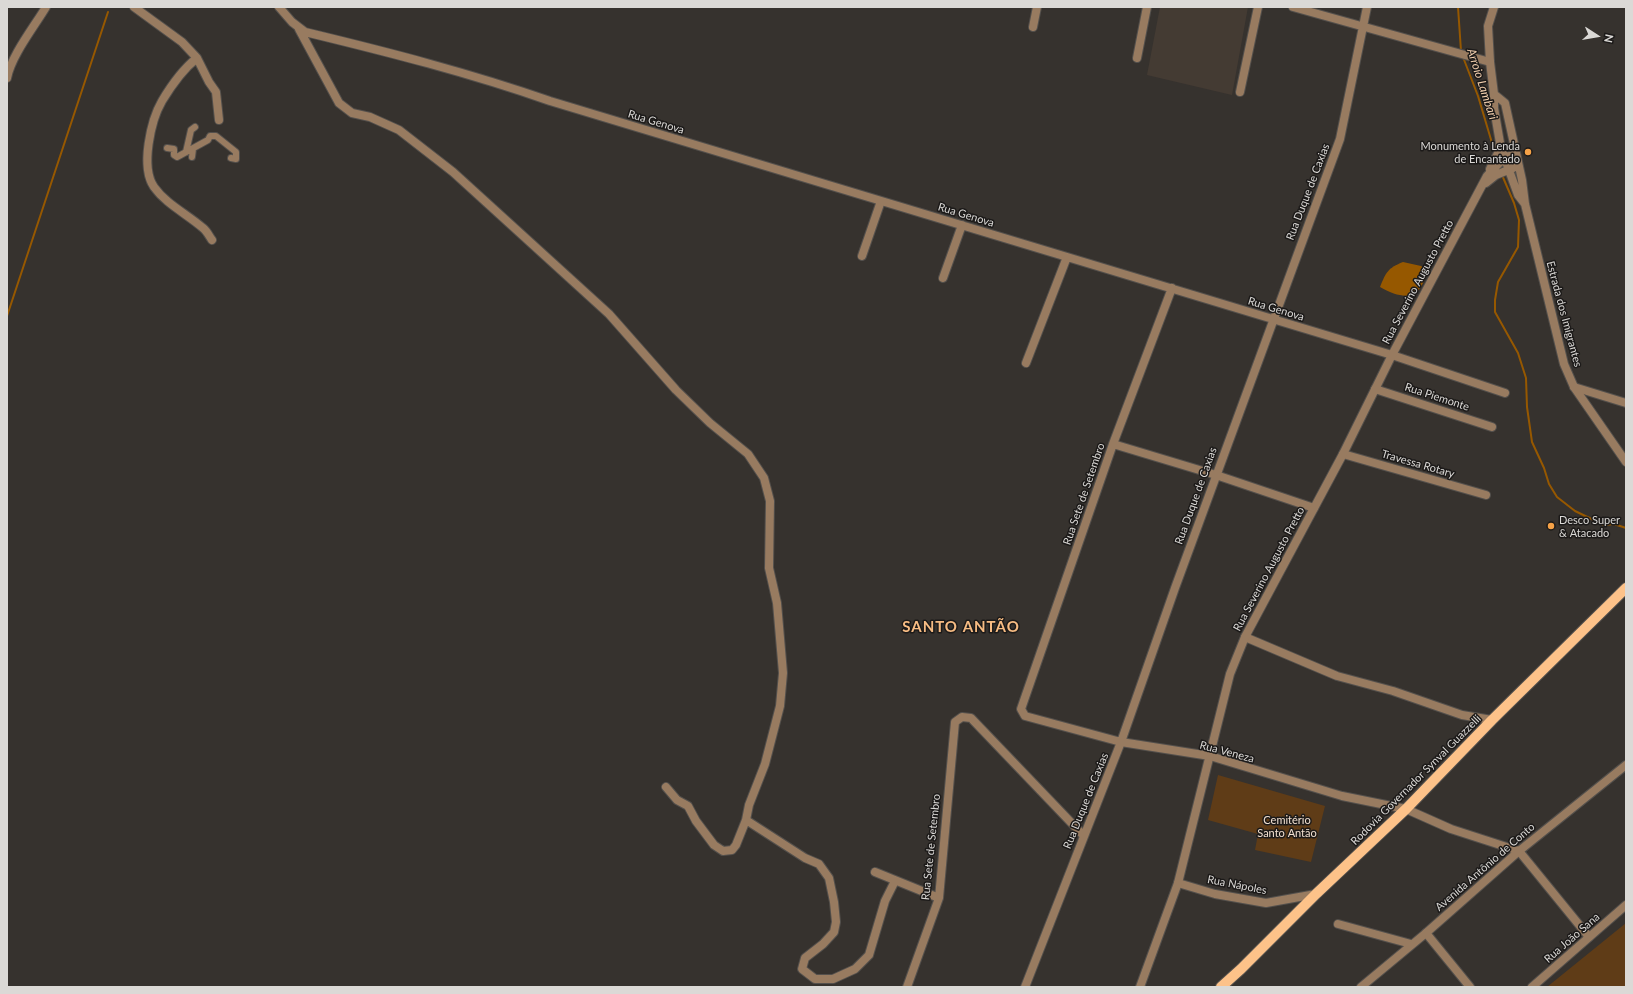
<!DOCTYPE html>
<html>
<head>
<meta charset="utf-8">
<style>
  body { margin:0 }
  #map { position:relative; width:1633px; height:994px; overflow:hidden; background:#36322e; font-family:Lato,sans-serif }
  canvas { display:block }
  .frame { position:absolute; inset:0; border:8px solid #dbd9d6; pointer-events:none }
  .north { position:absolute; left:1577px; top:16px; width:40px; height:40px; -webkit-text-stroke:3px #1c1a19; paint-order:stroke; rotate:102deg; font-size:11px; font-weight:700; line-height:16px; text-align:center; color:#dbd9d6 }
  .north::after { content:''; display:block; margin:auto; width:14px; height:18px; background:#dbd9d6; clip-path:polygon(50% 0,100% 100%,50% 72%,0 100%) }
</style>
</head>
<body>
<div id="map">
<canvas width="1633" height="994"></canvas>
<div class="frame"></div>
<div class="north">N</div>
</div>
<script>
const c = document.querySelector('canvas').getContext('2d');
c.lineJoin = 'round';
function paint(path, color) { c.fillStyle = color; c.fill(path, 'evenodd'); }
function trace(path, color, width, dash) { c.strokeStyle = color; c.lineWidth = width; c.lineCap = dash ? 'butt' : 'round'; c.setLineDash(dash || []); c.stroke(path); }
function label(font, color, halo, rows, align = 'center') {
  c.font = font + ' Lato,sans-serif'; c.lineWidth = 3; c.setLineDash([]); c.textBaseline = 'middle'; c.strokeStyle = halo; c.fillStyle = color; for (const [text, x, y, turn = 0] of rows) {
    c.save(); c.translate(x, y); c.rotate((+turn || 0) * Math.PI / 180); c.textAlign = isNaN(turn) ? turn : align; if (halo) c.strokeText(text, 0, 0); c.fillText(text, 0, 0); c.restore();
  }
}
paint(new Path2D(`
  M 1160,7 L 1248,7 L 1232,95 L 1147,75 Z`), '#443b33');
paint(new Path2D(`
  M 1218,775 L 1325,806 L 1311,862 L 1255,850 L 1258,834 L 1208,820 Z
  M 1626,923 L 1626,987 L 1547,987 Z`), '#5f3c17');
paint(new Path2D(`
  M 1403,262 L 1421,266 L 1427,270 C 1421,300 1405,301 1380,287 C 1386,272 1388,268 1403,262 Z`), '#965800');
trace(new Path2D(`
  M 1458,7 L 1461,51
  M 1463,57 L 1478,96 L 1495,153
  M 1502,175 L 1514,203 L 1519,220 L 1518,247 L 1498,282 L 1495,300 L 1495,312 L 1518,353 L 1526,378 L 1527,407 L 1532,442 L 1544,468 L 1549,484 L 1557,497 L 1575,511 L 1604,525 L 1614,524 L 1626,528
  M 7,316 L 108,12`), '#965800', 2);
const pedestrian = new Path2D(`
  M 167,148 L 174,149 L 174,155 L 177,157 L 208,140 L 210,136 L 216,136 L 236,152 L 236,159 L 231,158
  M 186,152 L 191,130 L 195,127
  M 192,157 L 193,149`);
const minor = new Path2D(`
  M 134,7 L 182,42 L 197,58 L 209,82 L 216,92 L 219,120
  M 279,7 L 292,22 L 305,32 C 388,52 470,73 550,101 L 1392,355 L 1505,393
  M 1293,7 L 1490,62
  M 1033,27 L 1037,7
  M 299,29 L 339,103 L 352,113 L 370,117 L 399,130 L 453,172 L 609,314 L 676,390 L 710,423 L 748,454 L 764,478 L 770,501 L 769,568 L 777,603 L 783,673 L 780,706 L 765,764 L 749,805 L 746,820 L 736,845 L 732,850 L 723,851 L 714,845 L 696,821 L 688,806 L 677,800 L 666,787
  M 197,58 C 183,69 171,86 162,101 C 151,120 140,167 154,187 C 166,204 187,214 203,228 C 207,231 209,236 212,240
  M 1137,58 L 1147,7
  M 7,78 C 11,56 34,27 46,7
  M 1240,92 L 1258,7
  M 862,256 L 881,201
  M 943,278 L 962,225
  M 1172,288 L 1113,444 L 1021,709 L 1025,716 L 1121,742 L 1210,756 L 1342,796 L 1406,809 L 1451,829 L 1519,851 L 1589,937
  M 1026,363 L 1067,257
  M 1574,387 L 1626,403
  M 1375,389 L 1492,427
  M 1113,444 L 1216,475 L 1314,508
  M 1343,454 L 1486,495
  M 1245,637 L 1337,676 L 1393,691 L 1462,715 L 1492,720
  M 746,820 L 805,858 L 819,864 L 829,878 L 834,902 L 836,922 L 834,932 L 823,944 L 805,958 L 802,969 L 815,979 L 833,979 L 855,969 L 869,955 L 885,901 L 895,881
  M 875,872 L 939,898
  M 1178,883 L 1215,894 L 1266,903 L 1316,894
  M 1338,924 L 1411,944
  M 1426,933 L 1470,987
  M 907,987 L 939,898 L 955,722 L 962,717 L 971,718 L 1083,835
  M 1025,987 L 1121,742 L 1175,588 L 1340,139 L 1367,7`);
const tertiary = new Path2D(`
  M 1494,7 L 1488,26 L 1490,62 L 1494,94 L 1494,108 L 1500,143 L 1506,162 L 1518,195 L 1525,204
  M 1494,94 L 1505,103 L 1522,180 L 1525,204 L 1564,364 L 1574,387 L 1626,462
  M 1490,169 L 1498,153 L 1500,143
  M 1486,183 L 1496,175 L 1513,168
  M 1140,987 L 1178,883 L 1230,674 L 1245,637 L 1343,454 L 1392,355 L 1487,176 L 1505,157 L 1515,155
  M 1361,987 L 1426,933 L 1519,851 L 1626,765
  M 1532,987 L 1626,905`);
const primary = new Path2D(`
  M 1221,987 L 1241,969 L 1316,894 L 1406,809 L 1492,720 L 1626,588`);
trace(pedestrian, '#54504c', 8);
trace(minor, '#54504c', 10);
trace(tertiary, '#54504c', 10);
trace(primary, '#54504c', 12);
trace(pedestrian, '#987b60', 6);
trace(minor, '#987b60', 8);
trace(tertiary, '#987b60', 8);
trace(primary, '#fdc289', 10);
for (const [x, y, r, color] of [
  [1528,152,4,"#f6a247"],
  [1551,526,4,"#f6a247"]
]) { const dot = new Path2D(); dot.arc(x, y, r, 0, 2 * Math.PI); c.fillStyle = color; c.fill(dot); trace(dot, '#1c1a19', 1.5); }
label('11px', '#dbd9d6', '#1c1a19', [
  ["Rua Genova",656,122,17],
  ["Rua Duque de Caxias",1308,192,-69],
  ["Rua Genova",966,215,17],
  ["Rua Severino Augusto Pretto",1418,282,-62],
  ["Rua Genova",1276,309,17],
  ["Estrada dos Imigrantes",1564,314,75],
  ["Rua Piemonte",1437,397,18],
  ["Travessa Rotary",1418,464,16],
  ["Rua Sete de Setembro",1084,494,-71],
  ["Rua Duque de Caxias",1196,496,-70],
  ["Rua Severino Augusto Pretto",1269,569,-62],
  ["Rua Veneza",1227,752,15],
  ["Rodovia Governador Synval Guazzelli",1416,780,-45],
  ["Rua Duque de Caxias",1086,801,-68],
  ["Rua Sete de Setembro",931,847,-84],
  ["Avenida Antônio de Conto",1485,867,-41],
  ["Rua Nápoles",1237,885,11],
  ["Rua João Sana",1572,938,-41]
]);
label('11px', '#dbd9d6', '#1c1a19', [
  ["Monumento à Lenda",1520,146],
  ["de Encantado",1520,159],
  ["Desco Super",1559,520,"left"],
  ["& Atacado",1559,533,"left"]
], 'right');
label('11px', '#f2e0d0', '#1c1a19', [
  ["Cemitério",1287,820],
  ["Santo Antão",1287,833]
]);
label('italic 12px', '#f2cfae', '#1c1a19', [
  ["Arroio Lambari",1482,84,72]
]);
c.letterSpacing = '1px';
label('bold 15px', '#f7bc83', '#1c1a19', [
  ["SANTO ANTÃO",961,627]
]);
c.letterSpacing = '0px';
</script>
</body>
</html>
